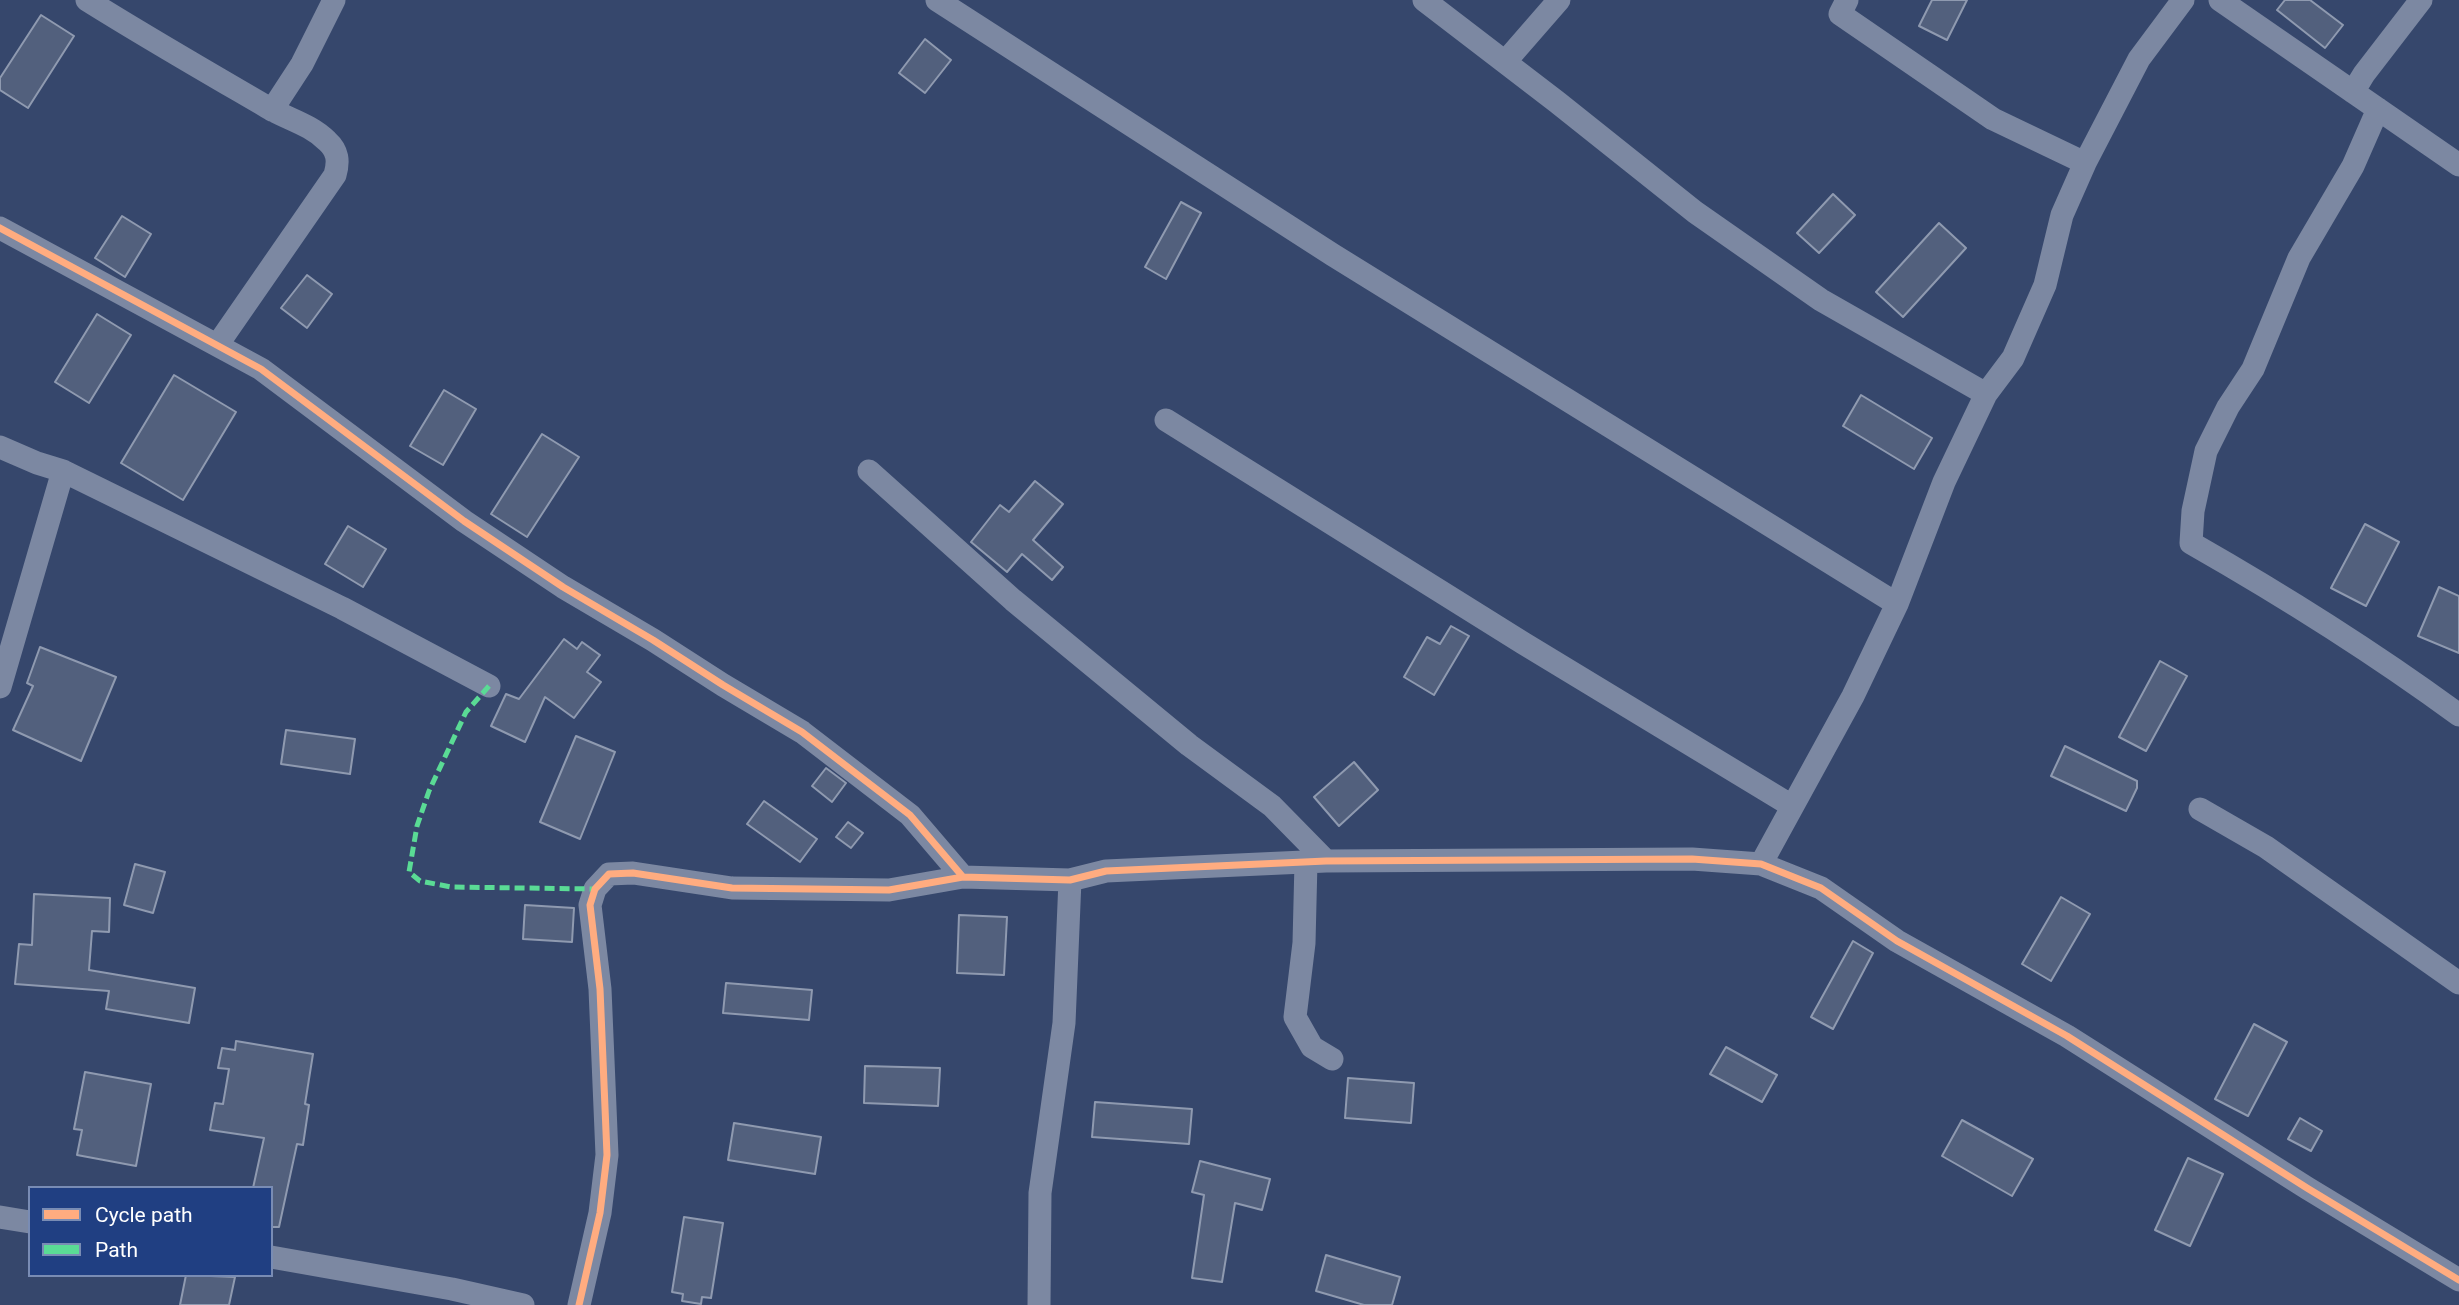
<!DOCTYPE html>
<html>
<head>
<meta charset="utf-8">
<style>
  body { margin:0 }
  #map { position:relative; width:2459px; height:1305px; overflow:hidden; background:#36476c; font-family:Roboto,sans-serif }
  canvas { display:block }
  .legend { position:absolute; left:28px; top:1186px; width:245px; height:91px; box-sizing:border-box; background:#203f82; border:2px solid #798cb4; margin:0; padding:9px 12px; list-style:none; font-size:21px; color:#fff }
  .legend li { display:flex; align-items:center; gap:14px; height:35px }
  .legend b { width:35px; border:2px solid #798cb4 }
</style>
</head>
<body>
<div id="map">
<canvas width="2459" height="1305"></canvas>
<ul class="legend">
<li><b style="height:9px;background:#ffac80"></b>Cycle path</li>
<li><b style="height:9px;background:#5adb95"></b>Path</li>
</ul>
</div>
<script>
const c = document.querySelector('canvas').getContext('2d');
c.lineJoin = 'round';
function paint(path, color) { c.fillStyle = color; c.fill(path, 'evenodd'); }
function trace(path, color, width, dash) { c.strokeStyle = color; c.lineWidth = width; c.lineCap = dash ? 'butt' : 'round'; c.setLineDash(dash || []); c.stroke(path); }
const building = new Path2D(`
  M 1932,0 L 1967,0 L 1947,40 L 1919,26 Z
  M 2285,0 L 2310,0 L 2343,25 L 2325,48 L 2277,10 Z
  M 41,15 L 74,36 L 28,108 L 0,90 L 0,78 Z
  M 925,39 L 951,60 L 925,93 L 899,73 Z
  M 1833,194 L 1855,215 L 1819,253 L 1797,233 Z
  M 1181,202 L 1201,213 L 1166,279 L 1145,267 Z
  M 122,216 L 151,234 L 125,277 L 95,258 Z
  M 1939,223 L 1966,248 L 1903,317 L 1876,292 Z
  M 307,275 L 332,294 L 307,328 L 281,308 Z
  M 97,314 L 131,335 L 89,403 L 55,382 Z
  M 174,375 L 236,412 L 183,500 L 121,463 Z
  M 444,390 L 476,409 L 443,465 L 410,446 Z
  M 1861,395 L 1932,438 L 1914,469 L 1843,426 Z
  M 542,434 L 579,457 L 527,537 L 491,514 Z
  M 1035,481 L 1063,504 L 1033,540 L 1063,567 L 1052,580 L 1022,554 L 1007,572 L 971,542 L 1000,505 L 1009,512 Z
  M 2365,524 L 2399,542 L 2366,606 L 2331,588 Z
  M 348,526 L 386,549 L 363,587 L 325,564 Z
  M 2439,587 L 2459,596 L 2459,653 L 2418,636 Z
  M 1451,626 L 1469,636 L 1434,695 L 1404,677 L 1427,637 L 1440,644 Z
  M 564,639 L 577,649 L 582,642 L 600,655 L 587,672 L 601,682 L 574,718 L 545,697 L 525,742 L 491,726 L 506,694 L 519,699 Z
  M 40,647 L 116,677 L 81,761 L 13,730 L 33,686 L 27,683 Z
  M 2160,661 L 2187,676 L 2146,751 L 2119,737 Z
  M 286,730 L 355,739 L 350,774 L 281,764 Z
  M 576,736 L 615,752 L 580,839 L 540,822 Z
  M 2065,746 L 2137,781 L 2137,788 L 2126,811 L 2051,776 Z
  M 1354,762 L 1378,790 L 1339,826 L 1314,797 Z
  M 826,768 L 846,783 L 832,802 L 812,786 Z
  M 764,801 L 817,839 L 800,862 L 747,824 Z
  M 848,822 L 863,833 L 851,848 L 836,837 Z
  M 135,864 L 165,872 L 153,913 L 124,905 Z
  M 34,894 L 110,898 L 109,932 L 92,931 L 89,970 L 195,988 L 189,1023 L 106,1009 L 109,991 L 15,984 L 19,944 L 32,945 Z
  M 2061,897 L 2090,914 L 2051,981 L 2022,964 Z
  M 525,905 L 574,908 L 572,942 L 523,939 Z
  M 959,915 L 1007,917 L 1004,975 L 957,973 Z
  M 1853,941 L 1873,953 L 1833,1029 L 1811,1017 Z
  M 726,983 L 812,990 L 809,1020 L 723,1013 Z
  M 2254,1024 L 2287,1042 L 2248,1116 L 2215,1099 Z
  M 236,1041 L 313,1054 L 305,1104 L 309,1105 L 303,1145 L 297,1144 L 279,1227 L 271,1227 L 271,1188 L 253,1188 L 264,1138 L 210,1130 L 215,1103 L 223,1104 L 229,1069 L 218,1068 L 222,1048 L 235,1050 Z
  M 1726,1047 L 1777,1075 L 1762,1102 L 1710,1074 Z
  M 865,1066 L 940,1068 L 938,1106 L 864,1103 Z
  M 85,1072 L 151,1084 L 136,1166 L 77,1155 L 82,1130 L 74,1129 Z
  M 1348,1078 L 1414,1083 L 1411,1123 L 1345,1118 Z
  M 1095,1102 L 1192,1109 L 1189,1144 L 1092,1137 Z
  M 2300,1118 L 2322,1131 L 2311,1151 L 2288,1139 Z
  M 1962,1120 L 2033,1159 L 2012,1196 L 1942,1156 Z
  M 734,1123 L 821,1137 L 815,1174 L 728,1160 Z
  M 2188,1158 L 2223,1174 L 2190,1246 L 2155,1230 Z
  M 1200,1161 L 1270,1179 L 1262,1210 L 1235,1203 L 1222,1282 L 1192,1278 L 1204,1195 L 1192,1192 Z
  M 684,1217 L 723,1223 L 711,1298 L 702,1297 L 701,1304 L 682,1301 L 683,1294 L 672,1292 Z
  M 1326,1255 L 1400,1277 L 1392,1305 L 1364,1305 L 1316,1291 Z
  M 186,1275 L 235,1277 L 229,1305 L 180,1305 Z`);
paint(building, '#52607d');
trace(building, '#8f9ab0', 2);
trace(new Path2D(`
  M 87,0 C 146,37 207,72 267,107 C 287,119 310,124 327,141 C 338,151 339,161 335,175 L 218,344
  M 937,0 L 1333,255 L 1897,604
  M 1424,0 L 1557,102 L 1695,212 L 1821,300 L 1986,394
  M 1847,0 L 1840,14 L 1993,119 L 2085,163
  M 2220,0 L 2459,165
  M 1505,62 L 1559,0
  M 2353,92 L 2364,74 L 2421,0
  M 2378,109 L 2353,166 L 2299,258 L 2253,369 L 2228,407 L 2206,451 L 2193,511 L 2191,543 C 2284,596 2373,652 2459,715
  M 272,110 L 302,64 L 334,0
  M 0,228 L 261,369 L 464,521 L 563,587 L 653,640 L 723,685 L 802,732 L 910,815 L 963,877
  M 1166,420 L 1523,643 L 1792,806
  M 0,447 L 37,463 L 63,471 L 0,687
  M 63,471 L 342,608 L 489,686
  M 869,471 L 1013,600 L 1189,745 L 1272,806 L 1326,861
  M 2200,809 L 2266,847 L 2459,983
  M 1306,862 L 1304,943 L 1295,1017 L 1312,1047 L 1332,1059
  M 1761,864 L 1853,696 L 1897,604 L 1944,482 L 1986,394 L 2013,358 L 2045,285 L 2062,215 L 2085,163 L 2139,59 L 2183,0
  M 0,1217 L 30,1222
  M 271,1257 L 452,1289 L 523,1305
  M 579,1305 L 600,1213 L 607,1155 L 600,989 L 590,905 L 595,889 L 609,874 L 633,873 L 732,888 L 889,890 L 963,877 L 1070,880 L 1106,871 L 1326,861 L 1692,859 L 1761,864 L 1821,888 L 1897,941 L 2067,1036 L 2307,1188 L 2459,1280
  M 1039,1305 L 1040,1193 L 1064,1023 L 1070,880`), '#7c88a2', 23);
trace(new Path2D(`
  M 489,686 L 466,712 L 429,791 L 417,826 L 409,872 L 420,881 L 451,887 L 595,889`), '#5adb95', 5, [10, 5]);
trace(new Path2D(`
  M 0,228 L 261,369 L 464,521 L 563,587 L 653,640 L 723,685 L 802,732 L 910,815 L 963,877
  M 579,1305 L 600,1213 L 607,1155 L 600,989 L 590,905 L 595,889 L 609,874 L 633,873 L 732,888 L 889,890 L 963,877 L 1070,880 L 1106,871 L 1326,861 L 1692,859 L 1761,864 L 1821,888 L 1897,941 L 2067,1036 L 2307,1188 L 2459,1280`), '#ffac80', 7);
</script>
</body>
</html>
